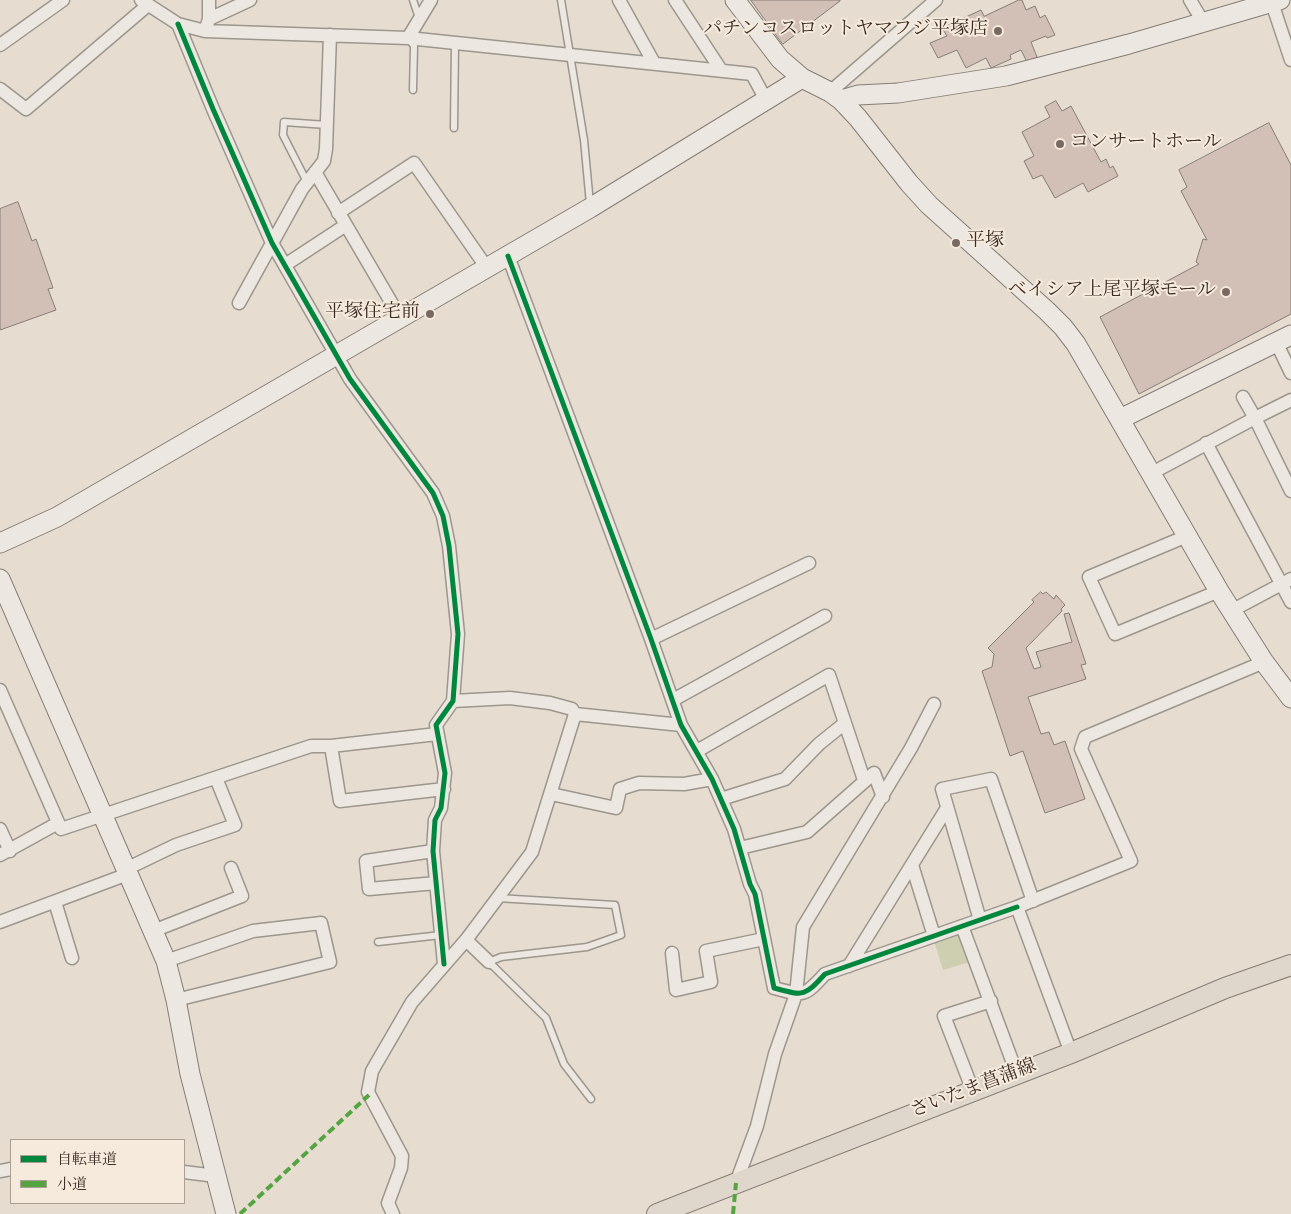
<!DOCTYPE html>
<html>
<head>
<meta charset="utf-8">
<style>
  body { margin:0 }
  #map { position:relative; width:1291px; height:1214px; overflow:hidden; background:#e6ddd0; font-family:"Sorts Mill Goudy","Noto Serif JP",serif }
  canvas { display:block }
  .legend { position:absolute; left:10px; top:1139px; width:175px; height:65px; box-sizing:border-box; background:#f5eadb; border:1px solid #ab9e93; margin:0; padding:6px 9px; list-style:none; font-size:15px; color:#3c2c26 }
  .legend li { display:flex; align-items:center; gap:10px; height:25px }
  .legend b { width:25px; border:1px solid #ab9e93 }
</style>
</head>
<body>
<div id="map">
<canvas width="1291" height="1214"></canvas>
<ul class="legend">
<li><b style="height:6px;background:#00873e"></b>自転車道</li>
<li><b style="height:6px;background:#54a442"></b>小道</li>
</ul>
</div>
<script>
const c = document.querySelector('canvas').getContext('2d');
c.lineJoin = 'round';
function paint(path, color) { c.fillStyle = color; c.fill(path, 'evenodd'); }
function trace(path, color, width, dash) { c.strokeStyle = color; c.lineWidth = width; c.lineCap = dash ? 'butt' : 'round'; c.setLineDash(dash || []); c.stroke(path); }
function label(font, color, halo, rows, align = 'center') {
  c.font = font + ' "Sorts Mill Goudy","Noto Serif JP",serif'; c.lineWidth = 4; c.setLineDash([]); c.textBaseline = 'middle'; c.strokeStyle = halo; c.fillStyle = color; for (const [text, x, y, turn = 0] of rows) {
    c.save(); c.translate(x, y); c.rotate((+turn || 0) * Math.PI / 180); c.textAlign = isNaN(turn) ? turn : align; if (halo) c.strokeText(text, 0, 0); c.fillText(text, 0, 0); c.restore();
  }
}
paint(new Path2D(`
  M 957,933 L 961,936 L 970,962 L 943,970 L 934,941 Z`), '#ceceb0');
const building = new Path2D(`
  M 751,0 L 840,0 L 840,1 L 783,44 Z
  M 1019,0 L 1022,0 L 1026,10 L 1035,6 L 1040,18 L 1045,15 L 1055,35 L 1047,38 L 1046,36 L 1031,42 L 1037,57 L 1027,62 L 1021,50 L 1010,55 L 1011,59 L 991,68 L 986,58 L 966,68 L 957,50 L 938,58 L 930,43 L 947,36 L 942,28 L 981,10 L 984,16 Z
  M 1056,101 L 1062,111 L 1071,106 L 1101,162 L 1106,159 L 1110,168 L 1113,166 L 1118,176 L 1088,192 L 1083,183 L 1055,198 L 1042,175 L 1033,179 L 1024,161 L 1034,156 L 1022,132 L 1050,117 L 1045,107 Z
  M 1269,123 L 1291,165 L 1291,314 L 1139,394 L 1100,317 L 1199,264 L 1196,262 L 1203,239 L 1207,240 L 1181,191 L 1187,187 L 1179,170 Z
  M 18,202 L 32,241 L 36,239 L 53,288 L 48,289 L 56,310 L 0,330 L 0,209 Z
  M 1041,592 L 1043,594 L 1046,592 L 1054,599 L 1056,595 L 1065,605 L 1061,609 L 1062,611 L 1026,648 L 1034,669 L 1041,667 L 1036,652 L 1072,642 L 1064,614 L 1069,613 L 1086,664 L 1081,665 L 1086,679 L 1028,697 L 1041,734 L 1049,732 L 1054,745 L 1065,741 L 1085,799 L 1045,813 L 1023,751 L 1010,756 L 982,671 L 992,667 L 994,654 L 988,648 L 1034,602 L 1032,600 Z`);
paint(building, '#d2c0b7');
trace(building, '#857d76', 1);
const lane = new Path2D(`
  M 413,0 L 419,18
  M 561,0 L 584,140 L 590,204
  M 408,38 L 414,46 L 413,90
  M 454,128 L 455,42
  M 307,182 L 283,135 L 284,122 L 327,125
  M 497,898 L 615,905 L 621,935 L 587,947 L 501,957 L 489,962 L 546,1018 L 564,1064 L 591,1099
  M 378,942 L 441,935`);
const street = new Path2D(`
  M 141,0 L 178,24 L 205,31 L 408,38 L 752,74 L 766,100
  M 209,0 L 209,19
  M 619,0 L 654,63
  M 675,0 L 721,70
  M 1190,0 L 1203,22
  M 1271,0 L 1291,60
  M 178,24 L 213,109 L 272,243 L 350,379 L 433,493 L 443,516 L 449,546 L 458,634 L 453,701 L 436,725 L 445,773 L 441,808 L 435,820 L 433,851 L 444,964
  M 205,31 L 209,19 L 250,0
  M 408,38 L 431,0
  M 0,45 L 63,0
  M 0,89 L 26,109 L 148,5
  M 830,92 L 936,0
  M 315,172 L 401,319
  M 338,213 L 414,163 L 487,268
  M 508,256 L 651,639 L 681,725 L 712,779 L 734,829 L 750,884 L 755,894 L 774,988 C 804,996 804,997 825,974 L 1017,907
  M 285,265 L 346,225
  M 239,303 L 302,189 L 324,161 L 326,149 L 330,35
  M 1276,342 L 1291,373
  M 1243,397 L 1255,418 L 1291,400
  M 1206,443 L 1291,602
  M 1150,474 L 1255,418 L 1291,491
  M 1187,536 L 1089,577 L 1115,634 L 1219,591
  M 1231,611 L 1291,579
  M 651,639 L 809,563
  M 0,690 L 61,829 L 311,746 L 331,746 L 437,734
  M 673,700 L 825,616
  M 453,701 L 510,698 L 550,703 L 572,709 L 575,714 L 681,725
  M 331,746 L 340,801 L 444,789
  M 697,751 L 829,675 L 864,780
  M 551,794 L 616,808 L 620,789 L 639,783 L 684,784 L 712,779
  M 721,799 L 785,779 L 819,744 L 845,723
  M 0,829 L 10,851
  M 740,848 L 807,832 L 874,773 L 883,797
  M 433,851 L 366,861 L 369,889 L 436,883
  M 0,855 L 58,823
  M 912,865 L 934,936
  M 126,869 L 176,845 L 235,825 L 216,778
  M 55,902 L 72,958
  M 980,920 L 942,789 L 991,779 L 1033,901
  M 0,922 L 128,874
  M 962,926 L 1017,1074
  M 153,931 L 242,896 L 231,868
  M 466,940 L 489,962
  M 672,953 L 676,990 L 711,982 L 706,951 L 764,939
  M 166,961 L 253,931 L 321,923 L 330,962 L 176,1000
  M 849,966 L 947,808
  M 1071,1053 L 1017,907 L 1131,861 L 1081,749 L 1085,737 L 1264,662
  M 973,1091 L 944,1016 L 991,1001
  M 0,1171 L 11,1169
  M 184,1172 L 216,1176
  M 736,1183 L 757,1126 L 775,1054 L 796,994 L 803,927 L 911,748 L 934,704
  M 393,1214 L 388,1203 L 401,1168 L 402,1156 L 368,1092 L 372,1071 L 412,1002 L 466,940 L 532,852 L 575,714`);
const secondary = new Path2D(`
  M 735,0 L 780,59 L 802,78 L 830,92 L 841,100 L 858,118 L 909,183 L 929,205 L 1047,311 L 1063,327 L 1076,344 L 1219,591 L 1264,662 L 1291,698
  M 841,100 L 858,95 L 898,93 L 1006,76 L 1129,44 L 1280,0
  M 1120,419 L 1291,335
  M 0,543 L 57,517 L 590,208 L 802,78
  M 0,579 L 166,961 L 176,1000 L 190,1074 L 226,1214`);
const primary = new Path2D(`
  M 657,1214 L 1071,1053 L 1225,988 L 1291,965`);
trace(lane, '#9c968d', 9);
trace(street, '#9c968d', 15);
trace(secondary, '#857d76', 21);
trace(primary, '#857d76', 22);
trace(lane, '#ece7e0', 6);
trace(street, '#ece7e0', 12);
trace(secondary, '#ece7e0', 19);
trace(primary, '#dfd7cb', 20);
trace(new Path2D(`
  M 240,1214 L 369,1095
  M 733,1214 L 736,1183`), '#54a442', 4, [8, 4]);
trace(new Path2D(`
  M 178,24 L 213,109 L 272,243 L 350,379 L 433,493 L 443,516 L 449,546 L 458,634 L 453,701 L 436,725 L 445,773 L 441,808 L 435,820 L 433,851 L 444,964
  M 508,256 L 651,639 L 681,725 L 712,779 L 734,829 L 750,884 L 755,894 L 774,988 C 804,996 804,997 825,974 L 1017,907`), '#00873e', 5);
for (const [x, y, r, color] of [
  [998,31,5,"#786a62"],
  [1060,144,5,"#786a62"],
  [956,243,5,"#786a62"],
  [1226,292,5,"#786a62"],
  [430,314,5,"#786a62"]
]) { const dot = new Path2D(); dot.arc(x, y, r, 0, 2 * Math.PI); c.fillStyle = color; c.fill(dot); trace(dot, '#f5eadb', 2); }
label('19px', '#3c2c26', '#f5eadb', [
  ["パチンコスロットヤマフジ平塚店",988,31],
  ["コンサートホール",1070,144,"left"],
  ["平塚",966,243,"left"],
  ["ベイシア上尾平塚モール",1216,292],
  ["平塚住宅前",420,314]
], 'right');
label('19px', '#3c2c26', '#f5eadb', [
  ["さいたま菖蒲線",974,1090,-21]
]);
</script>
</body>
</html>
